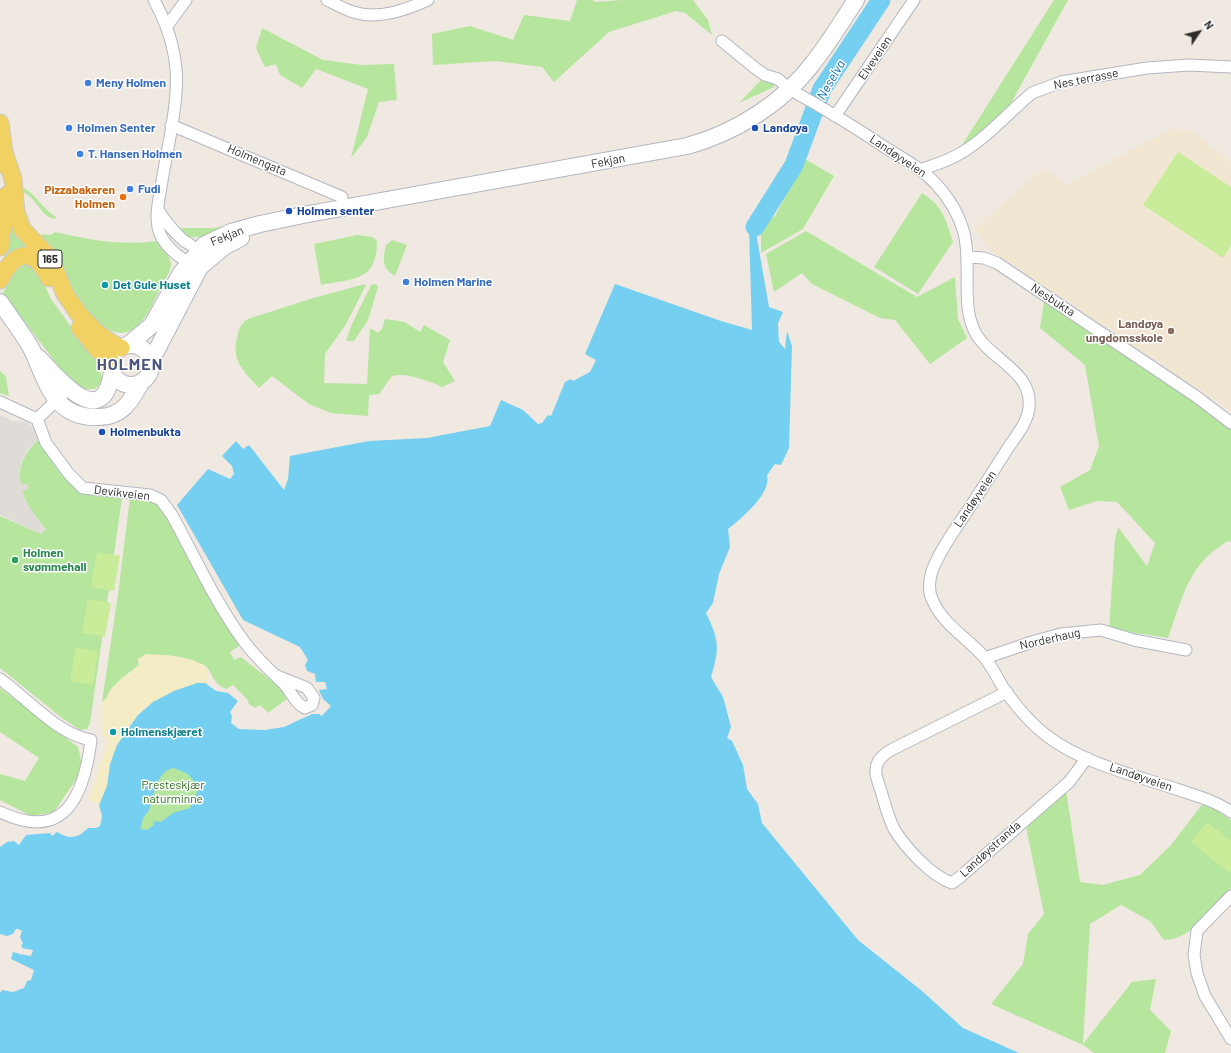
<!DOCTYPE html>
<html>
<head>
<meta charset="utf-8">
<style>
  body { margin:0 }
  #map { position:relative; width:1231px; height:1053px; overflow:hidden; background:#efe9e1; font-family:Barlow,sans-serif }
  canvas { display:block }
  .north { position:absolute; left:1179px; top:12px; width:40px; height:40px; -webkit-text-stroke:3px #fff; paint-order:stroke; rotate:55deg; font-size:11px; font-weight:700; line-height:16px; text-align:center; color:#2e2e2e }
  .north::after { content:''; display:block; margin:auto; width:14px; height:18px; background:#2e2e2e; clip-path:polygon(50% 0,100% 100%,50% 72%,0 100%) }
</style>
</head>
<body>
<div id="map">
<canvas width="1231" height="1053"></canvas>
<div class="north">N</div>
</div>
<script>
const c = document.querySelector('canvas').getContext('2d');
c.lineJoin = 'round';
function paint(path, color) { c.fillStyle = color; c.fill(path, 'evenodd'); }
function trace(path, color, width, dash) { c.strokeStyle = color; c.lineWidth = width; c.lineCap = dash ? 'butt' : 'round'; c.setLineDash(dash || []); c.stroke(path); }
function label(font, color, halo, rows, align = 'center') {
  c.font = font + ' Barlow,sans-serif'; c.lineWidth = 3; c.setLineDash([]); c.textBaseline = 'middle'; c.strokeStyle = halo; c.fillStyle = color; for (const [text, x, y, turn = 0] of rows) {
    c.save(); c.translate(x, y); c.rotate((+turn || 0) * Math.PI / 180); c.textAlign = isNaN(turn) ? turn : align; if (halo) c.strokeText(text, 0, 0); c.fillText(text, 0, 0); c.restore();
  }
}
paint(new Path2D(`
  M 1171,129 L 1192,131 L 1231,162 L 1231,411 L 990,250 L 974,229 L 1044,168 L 1066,185 Z`), '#f0e6d1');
paint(new Path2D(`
  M 577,0 L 593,0 L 594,2 L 622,0 L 693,0 L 708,20 L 712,35 L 685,13 L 676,11 L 609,32 L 554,82 L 542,67 L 495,61 L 433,65 L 432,34 L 470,26 L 513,40 L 524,15 L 570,21 Z
  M 1054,0 L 1068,0 L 1006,112 L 957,153 Z
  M 262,28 L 323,60 L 362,65 L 394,64 L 397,100 L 379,102 L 367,137 L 351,158 L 368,89 L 316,69 L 302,88 L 280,75 L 276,64 L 265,67 L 256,48 Z
  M 762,79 L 774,83 L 774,87 L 739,103 Z
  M 805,159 L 834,176 L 803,229 L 761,253 L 761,225 L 775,216 Z
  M 24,188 C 37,196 43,209 56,217 L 54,219 C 39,215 37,197 22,192 Z
  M 922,193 C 943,206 946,220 953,242 L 918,294 L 874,267 Z
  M 278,214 L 204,237 L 189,237 L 176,228 L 214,228 Z
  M 11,217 L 33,248 L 16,249 L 4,257 Z
  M 806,231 L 917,297 L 955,277 L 958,319 L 967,338 L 930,364 L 895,320 L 880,318 L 812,284 L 802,273 L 774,292 L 766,254 Z
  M 55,232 C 92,240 119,246 157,241 C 162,249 170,255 171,264 C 171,272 164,280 161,287 C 152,304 139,342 112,331 C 81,317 58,266 40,238 L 43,234 L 51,235 Z
  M 357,235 L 373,237 L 377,241 C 377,282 354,278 321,285 L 314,244 Z
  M 392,240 L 407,245 L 395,276 C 381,268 383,259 386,245 Z
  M 27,264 L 39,273 L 51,299 L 98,364 L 102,377 L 101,383 L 95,389 L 80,389 L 71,383 L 3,293 C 9,282 13,266 27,264 Z
  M 365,284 L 366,285 L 346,324 L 325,354 L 324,383 L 367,384 L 370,328 L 378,333 L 382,329 L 385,319 L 405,322 L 420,332 L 424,325 L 450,340 L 443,362 L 455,381 L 442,387 C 428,381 407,372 392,376 L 379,394 L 369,395 L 368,416 L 331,413 L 309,404 L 272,376 L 259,388 C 243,370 230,361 238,334 C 239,328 242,323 248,319 L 310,299 Z
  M 376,284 L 378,287 L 368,320 L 354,341 L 346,341 L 352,324 L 371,285 Z
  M 1044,302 L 1231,427 L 1231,542 L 1228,541 C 1188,564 1183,597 1168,638 L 1109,629 L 1115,540 L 1118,527 L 1147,566 L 1155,543 L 1117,502 L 1097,501 L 1069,510 L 1060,487 L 1090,470 L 1099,446 L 1085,365 L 1040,328 Z
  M 0,371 L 6,377 L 9,396 L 0,393 Z
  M 39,439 C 46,453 66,485 81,492 C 90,497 111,497 122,498 L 90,723 L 87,729 L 80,730 L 62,718 L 0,668 L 0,516 L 41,534 L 46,529 C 20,500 6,469 39,439 Z
  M 130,498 L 153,502 L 167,513 L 239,646 L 230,652 L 234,660 L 241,657 L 283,690 L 288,698 L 268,713 L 260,705 L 255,708 L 249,704 L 247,699 L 233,685 L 226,689 C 209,681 214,672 204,665 C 201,663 197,663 195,662 C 178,654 156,653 138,659 L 139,665 C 129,673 109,686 107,698 L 102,702 L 118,594 Z
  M 0,688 L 78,747 L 83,769 L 54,812 L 31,816 L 0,800 L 0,774 L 25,781 L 39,758 L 0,732 Z
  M 133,725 L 188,773 L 204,791 L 189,811 L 153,830 L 114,837 Z
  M 1066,790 L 1080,882 L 1103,885 L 1140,875 L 1171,845 L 1204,802 L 1231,820 L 1231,888 C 1214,907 1192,940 1164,940 L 1150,921 L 1121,905 L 1090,924 L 1083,1044 L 1132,982 L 1156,979 L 1150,1010 L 1171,1031 L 1165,1053 L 1094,1053 L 1083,1045 L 991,1004 L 1023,964 L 1028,934 L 1044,914 L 1026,827 Z`), '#b6e59e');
paint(new Path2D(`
  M 146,654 C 160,655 201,656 207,670 C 209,674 208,681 208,685 L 207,684 L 153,702 L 138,715 L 117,745 L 110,764 L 107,785 L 99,805 L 89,800 L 108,740 L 102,735 L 101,713 L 102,702 L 107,698 C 109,686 129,674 139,665 L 138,659 Z`), '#f3ecc5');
paint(new Path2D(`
  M 1178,152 L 1231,187 L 1231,246 L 1223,258 L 1143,205 Z
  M 97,552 L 120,556 L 114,591 L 91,587 Z
  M 88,599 L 111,603 L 105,637 L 82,633 Z
  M 76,648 L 98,651 L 93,685 L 70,681 Z
  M 1207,822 L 1231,841 L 1231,871 L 1229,873 L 1191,842 Z`), '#c9ec9a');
paint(new Path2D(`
  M 0,415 L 13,421 L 27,422 L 33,427 L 39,439 L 29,448 L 22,461 L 19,472 L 21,484 L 27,484 L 29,488 L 22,492 L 25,500 L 36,518 L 46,529 L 41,534 L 0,515 Z`), '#dfdcd8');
paint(new Path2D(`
  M 755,227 L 769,307 L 783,312 L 778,323 L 779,342 L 785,349 L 787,331 L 792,346 L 789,448 L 781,465 L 775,464 L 767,475 C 772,493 742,518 728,529 L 730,547 L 719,574 L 713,603 L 706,613 C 719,640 720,648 711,677 L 723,697 L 731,727 L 727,738 L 732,741 L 743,765 L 747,789 L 758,804 L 762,823 L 858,940 L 922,991 L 963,1028 L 1019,1053 L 0,1053 L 0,993 L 2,990 L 13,992 L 24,988 L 27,981 L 31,980 L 34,970 L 11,959 L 13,952 L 20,954 L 23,949 L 21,945 L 23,944 L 20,937 L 22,931 L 18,929 L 16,929 L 13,934 L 7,936 L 0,934 L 0,847 L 7,842 L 14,841 L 19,845 L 26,835 L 50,833 L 52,836 L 57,832 C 70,840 78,838 88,828 L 96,828 L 100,826 L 102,816 L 99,805 L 107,786 L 110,764 L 117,745 L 138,715 L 153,702 L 174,691 L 197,683 L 205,683 L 216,691 L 228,693 L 238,701 L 230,712 L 232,716 L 231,723 L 239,729 L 265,730 L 284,727 L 312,714 L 319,714 L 322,716 L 331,706 L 323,699 L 319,690 L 327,689 L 325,682 L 316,682 L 315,674 L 307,671 L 305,665 L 308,660 L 300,647 L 243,620 L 177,505 L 208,469 L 230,479 L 234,474 L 232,466 L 222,456 L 236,441 L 243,449 L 249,445 L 284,490 L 288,479 L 290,456 L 369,441 L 427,438 L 490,426 L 501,400 L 523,410 L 538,424 L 542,423 L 548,415 L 551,416 L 565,382 L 571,379 L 573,381 L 590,372 L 596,360 L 585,354 L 615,284 L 721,321 L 752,330 L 749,228 ZM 174,768 L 188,774 L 199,788 L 190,808 L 173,813 L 161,822 L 156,821 L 153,823 L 154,825 L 147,830 L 140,829 C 142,825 142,821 143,818 C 144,815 148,813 149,810 C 155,796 155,771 174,768 Z`), '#75cff0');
paint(new Path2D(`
  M 21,948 L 33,950 L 31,956 L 19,954 Z`), '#efe9e1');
trace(new Path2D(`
  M 755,227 L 794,165 L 822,89 L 881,0`), '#75cff0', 19);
const street = new Path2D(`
  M 154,0 C 166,22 174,45 176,69 C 179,102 167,149 162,181 C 160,195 155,213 158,227 C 161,244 179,259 195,265
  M 327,0 C 335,4 344,9 353,12 C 379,20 405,10 428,0
  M 167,26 L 186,0
  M 722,41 L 755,68 L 765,75 L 778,79 L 789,89 C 822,107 855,127 886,148 C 904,159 922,169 936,184 C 949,198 959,215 964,233 C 972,265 961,302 974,330 C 987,359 1033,370 1029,407 C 1028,422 1016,436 1008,448 C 994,470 980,492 966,513 C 954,531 940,550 932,571 C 929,581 928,592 933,601 C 943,625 969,639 985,658 C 992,667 998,679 1004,689 C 1016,706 1033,726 1050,738 C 1085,764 1138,776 1179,790 C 1197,796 1216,801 1231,812
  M 835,116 L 914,0
  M 171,125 L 342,197
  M 920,170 C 934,165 948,161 961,153 C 987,138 1008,113 1032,93 L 1061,82 L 1147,68 L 1189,65 L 1231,67
  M 158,210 C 165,221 173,231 183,240 C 190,245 198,248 202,256
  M 968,257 L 984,258 L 997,263 L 1197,397 L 1231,423
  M 0,402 L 37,419 L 46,443 L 69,474 L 83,488 L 150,495 L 161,500 L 172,515 C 195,557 215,602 243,640 C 255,657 270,670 285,685 C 291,692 296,704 305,708 L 312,705 L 314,698 L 307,688 L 275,675
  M 37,419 L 62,395
  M 985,658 L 1035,641 L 1061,634 L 1101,630 L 1134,640 L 1186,650
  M 0,679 C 28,699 57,734 91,740 C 84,796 65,843 0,812
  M 1007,692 L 891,750 C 886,753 881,756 878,762 C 873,772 878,781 881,791 C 885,804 888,817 894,829 C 905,847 931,876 952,883 L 960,877 L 1069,782 L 1087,758
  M 1231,896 L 1197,931 L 1194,955 L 1197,973 L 1205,996 L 1231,1039`);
const secondary = new Path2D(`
  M 0,302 C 10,317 22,332 31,348 C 47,381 53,419 99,417 C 122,417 131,401 141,383
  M 128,345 L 152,325 L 181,273 L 204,245 L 231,232 L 260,224 L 303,215 L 687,146 C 735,133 783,103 813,63 C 829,43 842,21 856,0
  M111 365a20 20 0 1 1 40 0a20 20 0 1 1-40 0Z
  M 39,358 C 58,378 103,434 112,372
  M 151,361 L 200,267 L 225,246 L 241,238`);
const primary = new Path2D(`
  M 0,123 L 6,166
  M 5,155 L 13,179 L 16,212 L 22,229 L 50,258 L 65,294 L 78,313 L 96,332 L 111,343 L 121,348
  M 0,247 L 7,195
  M 0,280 C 15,250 33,246 49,278
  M 80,328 L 97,349 L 111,362`);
trace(street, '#b4b7c1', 13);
trace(secondary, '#b4b7c1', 18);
trace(primary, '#c9c9c9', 19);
trace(street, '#fff', 11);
trace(secondary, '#fff', 16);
trace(primary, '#f2d163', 17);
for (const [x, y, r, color] of [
  [88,83,4,"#3f7fe0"],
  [69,128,4,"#3f7fe0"],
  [755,128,4,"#1a4fb4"],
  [80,154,4,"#3f7fe0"],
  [130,189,4,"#3f7fe0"],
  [123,197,4,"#e8710a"],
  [289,211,4,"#1a4fb4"],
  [406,282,4,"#3f7fe0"],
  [105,285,4,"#0f9aa8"],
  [1171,331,4,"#8d6e63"],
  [102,432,4,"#1a4fb4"],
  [15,560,4,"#2e9e5b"],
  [113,732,4,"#0f9aa8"]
]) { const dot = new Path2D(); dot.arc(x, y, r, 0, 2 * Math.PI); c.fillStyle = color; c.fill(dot); trace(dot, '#fff', 1.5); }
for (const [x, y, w] of [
  [50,259,24]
]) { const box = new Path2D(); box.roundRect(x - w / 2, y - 9, w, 18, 3); c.fillStyle = '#fff'; c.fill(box); trace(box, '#2e2e2e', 1); }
label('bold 11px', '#2e2e2e', null, [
  ["165",50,259]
]);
label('12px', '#2e2e2e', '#fff', [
  ["Elveveien",875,58,-56],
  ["Nes terrasse",1086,79,-11],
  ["Landøyveien",898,156,34],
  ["Holmengata",257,160,23],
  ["Fekjan",608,161,-11],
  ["Fekjan",227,236,-22],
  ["Nesbukta",1053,300,33],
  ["Devikveien",122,493,7],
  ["Landøyveien",975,499,-56],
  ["Norderhaug",1050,639,-13],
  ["Landøyveien",1141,777,19],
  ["Landøystranda",990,849,-42]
]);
label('bold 12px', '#366cbe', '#fff', [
  ["Meny Holmen",96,83],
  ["Holmen Senter",77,128],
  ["T. Hansen Holmen",88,154],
  ["Fudi",138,189],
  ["Holmen Marine",414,282]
], 'left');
label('bold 12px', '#164399', '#fff', [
  ["Landøya",763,128],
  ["Holmen senter",297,211],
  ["Holmenbukta",110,432]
], 'left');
label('bold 12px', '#c56008', '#fff', [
  ["Pizzabakeren",115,190],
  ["Holmen",115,204]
], 'right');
label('bold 12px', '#0d838f', '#fff', [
  ["Det Gule Huset",113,285],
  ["Holmenskjæret",121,732]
], 'left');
label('bold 12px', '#785e54', '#fff', [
  ["Landøya",1163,324],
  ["ungdomsskole",1163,338]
], 'right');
label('bold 12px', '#27864d', '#fff', [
  ["Holmen",23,553],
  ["svømmehall",23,567]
], 'left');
label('12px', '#2c6e1b', '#fff', [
  ["Presteskjær",173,785],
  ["naturminne",173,799]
]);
label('italic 13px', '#0d6fa3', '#fff', [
  ["Neselva",831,80,-60]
]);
c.letterSpacing = '1px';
label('bold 16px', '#4d5680', '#fff', [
  ["HOLMEN",130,365]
]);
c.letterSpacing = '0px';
</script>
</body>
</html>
